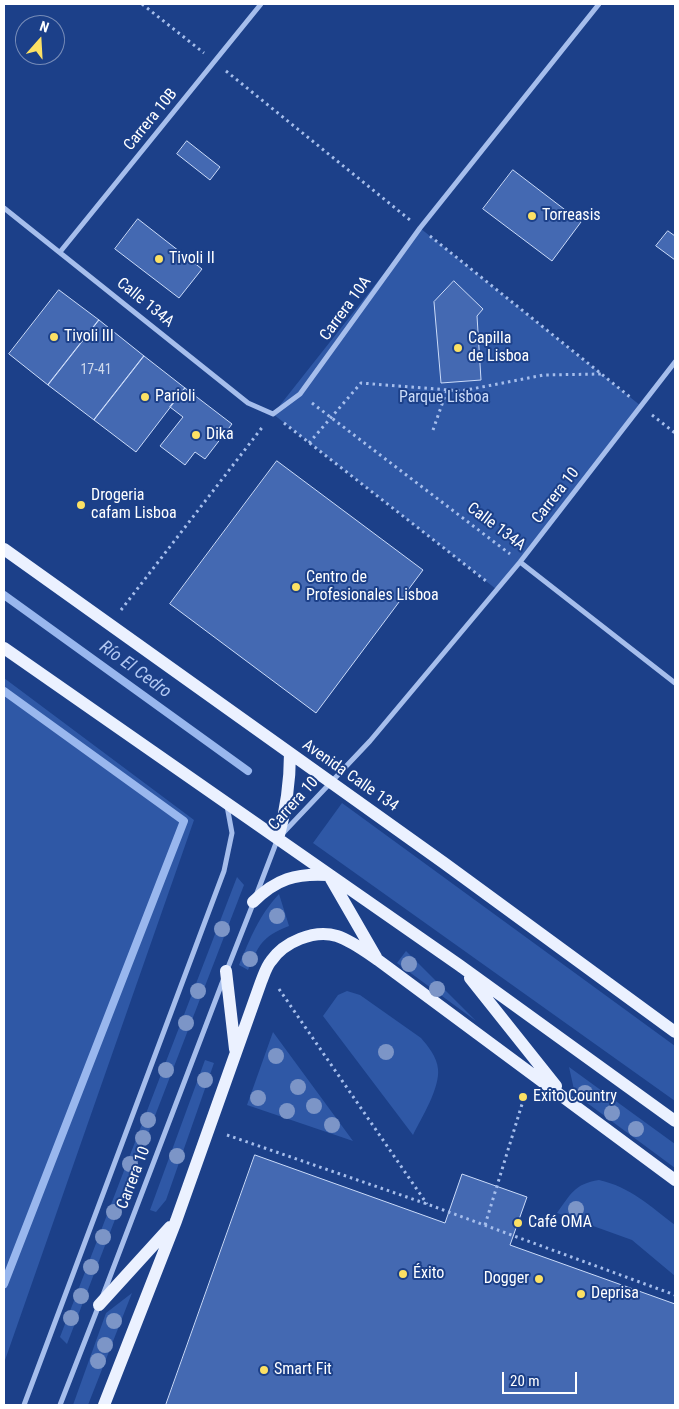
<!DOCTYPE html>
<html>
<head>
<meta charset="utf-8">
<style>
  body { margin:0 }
  #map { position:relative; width:679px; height:1409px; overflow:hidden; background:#1c4089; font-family:"Roboto Condensed",sans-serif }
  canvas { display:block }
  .frame { position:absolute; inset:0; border:5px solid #fff; pointer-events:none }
  .north { position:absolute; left:15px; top:15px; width:50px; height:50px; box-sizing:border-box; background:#1c4089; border:1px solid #778cb8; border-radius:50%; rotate:19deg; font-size:14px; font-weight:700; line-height:20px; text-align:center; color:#fff }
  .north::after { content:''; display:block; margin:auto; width:18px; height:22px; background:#fce164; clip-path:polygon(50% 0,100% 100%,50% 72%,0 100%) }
  .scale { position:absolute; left:502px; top:1372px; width:75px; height:22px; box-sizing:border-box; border:2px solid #fff; border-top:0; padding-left:6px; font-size:15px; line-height:18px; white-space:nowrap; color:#fff; -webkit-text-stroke:4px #1c4089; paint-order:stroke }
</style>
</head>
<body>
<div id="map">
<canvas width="679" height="1409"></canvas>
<div class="frame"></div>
<div class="north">N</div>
<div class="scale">20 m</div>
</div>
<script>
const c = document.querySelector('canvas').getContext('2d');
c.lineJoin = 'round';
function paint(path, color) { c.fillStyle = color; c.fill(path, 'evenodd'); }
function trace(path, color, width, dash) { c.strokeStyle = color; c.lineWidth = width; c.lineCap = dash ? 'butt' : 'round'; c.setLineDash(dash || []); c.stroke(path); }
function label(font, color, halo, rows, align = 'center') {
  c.font = font + ' "Roboto Condensed",sans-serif'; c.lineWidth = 4; c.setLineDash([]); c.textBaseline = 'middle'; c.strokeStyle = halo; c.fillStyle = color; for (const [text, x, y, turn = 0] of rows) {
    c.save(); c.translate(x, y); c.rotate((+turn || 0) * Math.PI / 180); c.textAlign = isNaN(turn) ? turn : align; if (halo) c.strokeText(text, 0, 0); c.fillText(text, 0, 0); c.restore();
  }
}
paint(new Path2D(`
  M 420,228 L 641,406 L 496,589 L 273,414 Z
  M 4,678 L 194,820 L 4,1363 Z
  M 342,803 L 675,1046 L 675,1101 L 313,843 Z
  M 237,877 L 244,885 L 67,1344 L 60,1337 Z
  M 279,894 L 289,926 C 261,937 259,945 248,970 L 239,965 C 251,937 258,917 279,894 Z
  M 406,951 L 476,1021 L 397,963 Z
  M 347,991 L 360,995 L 421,1038 C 428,1046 437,1057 438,1069 C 440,1088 422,1117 413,1135 L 323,1016 L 338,995 Z
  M 273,1032 L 353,1141 L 247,1105 Z
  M 205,1060 L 214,1063 L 166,1200 L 156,1212 L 150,1210 Z
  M 569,1067 L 675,1144 L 675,1168 L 575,1094 Z
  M 599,1180 C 630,1187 650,1206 675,1225 L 675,1276 L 632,1240 L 557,1213 C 571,1194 574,1184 599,1180 Z
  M 132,1293 L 88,1405 L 73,1405 L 106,1313 Z`), '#2f58a6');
trace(new Path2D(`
  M 4,595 L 248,771
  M 4,691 L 184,821 L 4,1284`), '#99b7ee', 8);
const building = new Path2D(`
  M 187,141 L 220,167 L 210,180 L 177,154 Z
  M 513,170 L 581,222 L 552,261 L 483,209 Z
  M 138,219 L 202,269 L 179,298 L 115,249 Z
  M 668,231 L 675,236 L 675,260 L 656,246 Z
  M 454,281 L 483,309 L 477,316 L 481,380 L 441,383 L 434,302 Z
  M 59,290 L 99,320 L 48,385 L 9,354 Z
  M 99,320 L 144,356 L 94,420 L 48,385 Z
  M 144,356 L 185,388 L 136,452 L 94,420 Z
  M 185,388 L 232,424 L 205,459 L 195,452 L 185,465 L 160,446 L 183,417 L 170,407 Z
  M 277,461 L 423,570 L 316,713 L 170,604 Z
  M 255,1155 L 445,1223 L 462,1174 L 527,1197 L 510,1245 L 675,1304 L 675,1405 L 166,1405 Z`);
paint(building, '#4469b2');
trace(building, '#cbdbf9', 1);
trace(new Path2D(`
  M 142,4 L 204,53
  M 226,71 L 410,220
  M 430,236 L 630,397
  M 312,403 L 510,554
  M 652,415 L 675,433
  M 284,423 L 486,581
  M 433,430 L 447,390
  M 309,443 L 361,383 L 461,391 L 544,375 L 601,374
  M 121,610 L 264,425
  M 279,989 L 427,1204
  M 227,1135 L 427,1204 L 675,1295
  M 485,1225 L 523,1101`), '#a6beec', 3, [2.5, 4]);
trace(new Path2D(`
  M 4,208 L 248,403 L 273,414 L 300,394 L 420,228 L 599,4
  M 60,252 L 261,4
  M 520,562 L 675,683
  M 284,832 L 370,741 L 520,562 L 675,362
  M 257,893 L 278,838
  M 227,970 L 253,904
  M 103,1295 L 224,978
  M 24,1405 L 224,871 L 232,833 L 227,806
  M 60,1405 L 99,1305`), '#a6beec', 5);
trace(new Path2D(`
  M 4,549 L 444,863 L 675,1032
  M 4,648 L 459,965 L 675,1121
  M 278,839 C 286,810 290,784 290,753
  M 331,879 L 376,957
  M 253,902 C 276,879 296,873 328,875
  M 226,971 L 235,1049
  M 470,978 L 556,1086
  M 99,1305 L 170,1227
  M 104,1405 L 176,1221 L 261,982 C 264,975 266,967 271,961 C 284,942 314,929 337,936 C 352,941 365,951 378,960 L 675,1180`), '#ebf1ff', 12);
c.fillStyle = '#7c95c7';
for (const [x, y] of [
  [277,916],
  [222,929],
  [250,959],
  [409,964],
  [437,989],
  [198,991],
  [186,1023],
  [386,1052],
  [276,1056],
  [166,1070],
  [205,1080],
  [298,1087],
  [585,1093],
  [258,1098],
  [314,1106],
  [287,1111],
  [612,1113],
  [148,1120],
  [332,1125],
  [636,1129],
  [143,1138],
  [177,1156],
  [130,1164],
  [576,1209],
  [114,1212],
  [103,1237],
  [91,1267],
  [81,1296],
  [71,1318],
  [114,1321],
  [105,1345],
  [98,1361]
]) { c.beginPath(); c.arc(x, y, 8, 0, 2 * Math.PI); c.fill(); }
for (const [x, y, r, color] of [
  [532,216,5,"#fce164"],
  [159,259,5,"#fce164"],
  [54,337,5,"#fce164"],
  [458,348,5,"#fce164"],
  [145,397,5,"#fce164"],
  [196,435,5,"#fce164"],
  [81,505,5,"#fce164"],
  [296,587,5,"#fce164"],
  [523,1097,5,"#fce164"],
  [518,1223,5,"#fce164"],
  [403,1274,5,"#fce164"],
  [539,1279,5,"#fce164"],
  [581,1294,5,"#fce164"],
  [264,1370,5,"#fce164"]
]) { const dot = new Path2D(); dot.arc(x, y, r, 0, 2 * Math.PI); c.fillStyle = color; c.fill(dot); trace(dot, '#1c4089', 2); }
label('14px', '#d0daec', null, [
  ["17-41",96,370]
]);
label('16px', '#fff', '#1c4089', [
  ["Carrera 10B",151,120,-51],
  ["Calle 134A",145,303,39],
  ["Carrera 10A",346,309,-54],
  ["Carrera 10",556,496,-52],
  ["Calle 134A",496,527,37],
  ["Avenida Calle 134",350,776,35],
  ["Carrera 10",294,804,-48],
  ["Carrera 10",134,1178,-69]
]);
label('16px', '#fff', '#1c4089', [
  ["Torreasis",542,216],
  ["Tivoli II",169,259],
  ["Tivoli III",64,337],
  ["Capilla",468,339],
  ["de Lisboa",468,357],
  ["Parioli",155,397],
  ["Dika",206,435],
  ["Drogeria",91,496],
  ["cafam Lisboa",91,514],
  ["Centro de",306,578],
  ["Profesionales Lisboa",306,596],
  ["Exito Country",533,1097],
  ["Café OMA",528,1223],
  ["Éxito",413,1274],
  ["Dogger",529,1279,"right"],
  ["Deprisa",591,1294],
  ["Smart Fit",274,1370]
], 'left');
label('16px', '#cbdbf9', '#1c4089', [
  ["Parque Lisboa",444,398]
]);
label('italic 18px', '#b2c8f3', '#1c4089', [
  ["Río El Cedro",135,670,36]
]);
</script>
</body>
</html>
